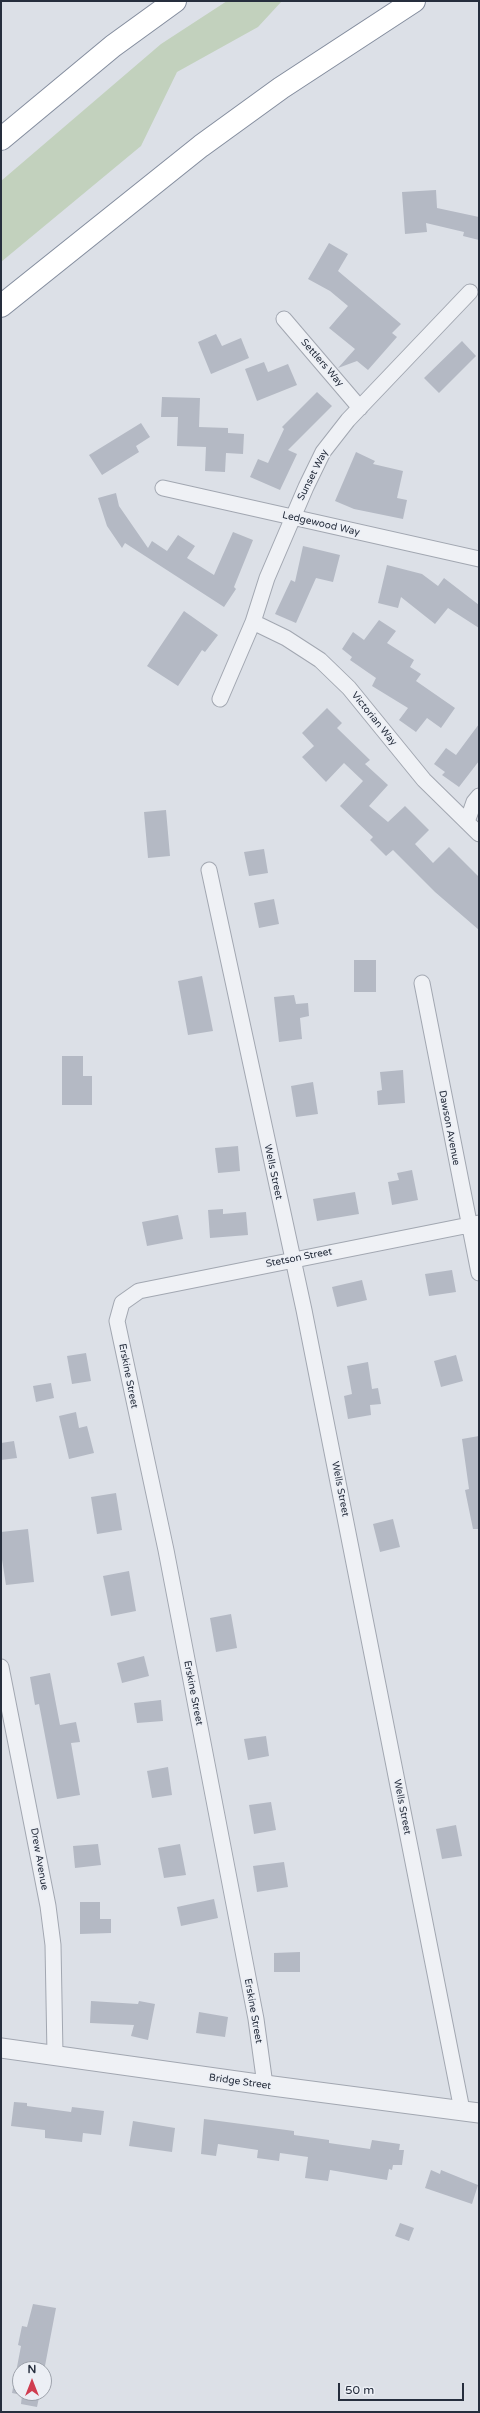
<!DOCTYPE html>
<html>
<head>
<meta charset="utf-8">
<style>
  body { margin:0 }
  #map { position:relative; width:480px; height:2413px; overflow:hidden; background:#dce0e7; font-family:"Varela Round",sans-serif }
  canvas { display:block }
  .frame { position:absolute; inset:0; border:2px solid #262e3d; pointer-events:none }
  .north { position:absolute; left:12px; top:2361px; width:40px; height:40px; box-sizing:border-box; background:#eceff5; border:1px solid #9da2ab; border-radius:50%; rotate:0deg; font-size:11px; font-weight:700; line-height:16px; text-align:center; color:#262e3d }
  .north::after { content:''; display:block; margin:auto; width:14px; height:18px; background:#d03d50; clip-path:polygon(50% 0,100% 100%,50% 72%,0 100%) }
  .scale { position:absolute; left:338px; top:2383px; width:126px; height:18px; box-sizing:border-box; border:2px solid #262e3d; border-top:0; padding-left:5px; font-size:12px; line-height:14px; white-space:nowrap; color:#262e3d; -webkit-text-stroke:3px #eceff5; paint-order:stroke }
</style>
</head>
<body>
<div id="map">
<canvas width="480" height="2413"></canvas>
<div class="frame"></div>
<div class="north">N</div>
<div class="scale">50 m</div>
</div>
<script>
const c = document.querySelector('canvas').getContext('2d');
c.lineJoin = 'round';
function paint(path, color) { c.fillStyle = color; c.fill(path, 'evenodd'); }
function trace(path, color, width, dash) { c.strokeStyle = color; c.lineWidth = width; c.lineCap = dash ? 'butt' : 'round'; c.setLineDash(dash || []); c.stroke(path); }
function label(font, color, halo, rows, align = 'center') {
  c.font = font + ' "Varela Round",sans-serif'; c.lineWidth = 3.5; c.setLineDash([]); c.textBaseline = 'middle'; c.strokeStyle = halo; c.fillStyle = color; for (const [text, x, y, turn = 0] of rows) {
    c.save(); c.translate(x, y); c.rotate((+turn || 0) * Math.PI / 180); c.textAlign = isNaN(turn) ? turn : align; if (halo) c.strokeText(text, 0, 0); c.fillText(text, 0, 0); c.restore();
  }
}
paint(new Path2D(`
  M 227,1 L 282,1 L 258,27 L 177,72 L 141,146 L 1,262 L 1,181 L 161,44 Z`), '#c2d1bd');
paint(new Path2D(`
  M 436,190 L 437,208 L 479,217 L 479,240 L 463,236 L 464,232 L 426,223 L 427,232 L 405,234 L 402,192 Z
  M 329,243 L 348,254 L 338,271 L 401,324 L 392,333 L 397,337 L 368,370 L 357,361 L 338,368 L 355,349 L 329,328 L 348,306 L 330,291 L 308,279 Z
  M 216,334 L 222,346 L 241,338 L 249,358 L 211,374 L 198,342 Z
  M 462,341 L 476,356 L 439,393 L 424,378 Z
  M 264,362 L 268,372 L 288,364 L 297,385 L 257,401 L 245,369 Z
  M 317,392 L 332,406 L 288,450 L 297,454 L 280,490 L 250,477 L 258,459 L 268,463 L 284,429 L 282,427 Z
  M 162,397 L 200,398 L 199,427 L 228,428 L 228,433 L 244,434 L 243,454 L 226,453 L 225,472 L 205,471 L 206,447 L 177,446 L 178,417 L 161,417 Z
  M 141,423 L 150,437 L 136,446 L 139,452 L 102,475 L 89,455 Z
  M 356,452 L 375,461 L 373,464 L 403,471 L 397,498 L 407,500 L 403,519 L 354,509 L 335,501 Z
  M 116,493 L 119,506 L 148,548 L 152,541 L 167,551 L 178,535 L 195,546 L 187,558 L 214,575 L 233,532 L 253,540 L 234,587 L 236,589 L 224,607 L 125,543 L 122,548 L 107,526 L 98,498 Z
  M 303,546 L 340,555 L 333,582 L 316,578 L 296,623 L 275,614 L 291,580 L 295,582 Z
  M 387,565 L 422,574 L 438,586 L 444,578 L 479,605 L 479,628 L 448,608 L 435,624 L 401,597 L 398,608 L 378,603 Z
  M 184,611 L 218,635 L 205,652 L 202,650 L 178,686 L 147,666 Z
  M 379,620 L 396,631 L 387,643 L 414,660 L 410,667 L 421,674 L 416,681 L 455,708 L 441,728 L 427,718 L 416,732 L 399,720 L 408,708 L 372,686 L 376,678 L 350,660 L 352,657 L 342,649 L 353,632 L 364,640 Z
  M 327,708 L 342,723 L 337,728 L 370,760 L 365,764 L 388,785 L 369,806 L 388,822 L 405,806 L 429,830 L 415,844 L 433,863 L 449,847 L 479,877 L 479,930 L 435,892 L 393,850 L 386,856 L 370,840 L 373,837 L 340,806 L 363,781 L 344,763 L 326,782 L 302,757 L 314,746 L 302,733 Z
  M 479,724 L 479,761 L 459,787 L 442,775 L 445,772 L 434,764 L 446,748 L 456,755 Z
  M 166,810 L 170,856 L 148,858 L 144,812 Z
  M 264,849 L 268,873 L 249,876 L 244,852 Z
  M 274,899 L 279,924 L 259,928 L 254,903 Z
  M 354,960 L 376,960 L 376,992 L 354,992 Z
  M 202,976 L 213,1031 L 188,1035 L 178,981 Z
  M 294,995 L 296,1004 L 308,1003 L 309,1016 L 300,1018 L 302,1039 L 279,1042 L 274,997 Z
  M 62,1056 L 83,1056 L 83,1076 L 92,1076 L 92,1105 L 62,1105 Z
  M 403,1070 L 405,1103 L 378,1105 L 377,1091 L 382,1090 L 380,1072 Z
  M 313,1082 L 318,1114 L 296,1117 L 291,1086 Z
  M 238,1146 L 240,1171 L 218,1173 L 215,1148 Z
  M 412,1170 L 418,1200 L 392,1205 L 388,1182 L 399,1180 L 397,1173 Z
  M 355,1192 L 359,1214 L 317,1221 L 313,1199 Z
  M 223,1209 L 223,1214 L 246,1212 L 248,1235 L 210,1238 L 208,1210 Z
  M 178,1215 L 183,1239 L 147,1246 L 142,1222 Z
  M 452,1270 L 456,1292 L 429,1296 L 425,1274 Z
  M 362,1280 L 367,1300 L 337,1307 L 332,1287 Z
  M 86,1353 L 91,1381 L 72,1384 L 67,1356 Z
  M 456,1355 L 463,1381 L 441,1387 L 434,1361 Z
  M 368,1362 L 372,1389 L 378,1388 L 381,1404 L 370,1405 L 371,1415 L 348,1419 L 344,1396 L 352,1394 L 347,1366 Z
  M 51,1383 L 54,1398 L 36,1402 L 33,1386 Z
  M 76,1412 L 79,1428 L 87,1426 L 94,1453 L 69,1459 L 59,1416 Z
  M 479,1436 L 479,1529 L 473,1529 L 465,1490 L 469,1489 L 462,1439 Z
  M 14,1441 L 17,1458 L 1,1460 L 1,1443 Z
  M 116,1493 L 122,1530 L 97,1534 L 91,1497 Z
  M 393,1519 L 400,1547 L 380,1552 L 373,1524 Z
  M 28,1529 L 34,1582 L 6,1585 L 1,1553 L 1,1532 Z
  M 129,1571 L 136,1611 L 111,1616 L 103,1576 Z
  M 231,1614 L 237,1648 L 216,1652 L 210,1618 Z
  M 144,1656 L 149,1676 L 122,1683 L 117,1663 Z
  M 50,1673 L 60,1725 L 76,1722 L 80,1742 L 71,1743 L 80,1795 L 57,1799 L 39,1704 L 35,1705 L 30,1677 Z
  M 161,1700 L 163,1721 L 137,1723 L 134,1703 Z
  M 266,1736 L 269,1756 L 248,1760 L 244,1739 Z
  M 168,1767 L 172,1795 L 152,1798 L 147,1771 Z
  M 271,1802 L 276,1830 L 254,1834 L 249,1805 Z
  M 456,1825 L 462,1856 L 442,1859 L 436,1829 Z
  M 98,1844 L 101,1865 L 75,1868 L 73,1846 Z
  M 180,1844 L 186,1875 L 164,1878 L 158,1848 Z
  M 284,1862 L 288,1887 L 257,1892 L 253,1866 Z
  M 214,1899 L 218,1918 L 181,1926 L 177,1907 Z
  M 80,1902 L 100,1902 L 100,1919 L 111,1919 L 111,1933 L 80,1934 Z
  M 300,1952 L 300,1972 L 274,1972 L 274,1953 Z
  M 91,2001 L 138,2004 L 139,2001 L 155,2004 L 148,2040 L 131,2036 L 134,2025 L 90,2023 Z
  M 199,2012 L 228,2017 L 225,2037 L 196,2033 Z
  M 14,2102 L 27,2103 L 27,2106 L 71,2112 L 72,2107 L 104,2111 L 101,2135 L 83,2133 L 82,2142 L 45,2138 L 45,2130 L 11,2126 Z
  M 204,2119 L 294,2131 L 294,2135 L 329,2140 L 329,2143 L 370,2149 L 372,2140 L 400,2144 L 399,2150 L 404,2150 L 402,2165 L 393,2165 L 392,2170 L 389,2169 L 387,2180 L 330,2170 L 328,2181 L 305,2178 L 308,2157 L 280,2153 L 279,2161 L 257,2158 L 258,2150 L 218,2144 L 216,2156 L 201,2154 Z
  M 133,2121 L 175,2128 L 172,2152 L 129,2146 Z
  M 431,2170 L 440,2174 L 441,2170 L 478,2185 L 472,2204 L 425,2188 Z
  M 400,2223 L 414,2228 L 409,2241 L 395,2236 Z
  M 33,2304 L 56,2308 L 44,2371 L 20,2369 L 20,2393 L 40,2393 L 37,2407 L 21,2404 L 22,2395 L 12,2393 L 21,2346 L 18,2345 L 22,2326 L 27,2327 Z`), '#b4b9c4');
const minor = new Path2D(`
  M 284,319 L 360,408
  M 163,488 L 479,559
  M 253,622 L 286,638 L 320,660 L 349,688 L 424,780 L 479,834
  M 220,699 L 253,622 L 267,578 L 306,487 L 323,452 L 348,420 L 470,292
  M 467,822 L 474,802 L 479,796
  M 209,870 L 304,1310 L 462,2110
  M 422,983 L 479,1273
  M 1,1667 L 48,1906 L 53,1945 L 55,2054
  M 265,2085 L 256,2019 L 166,1550 L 117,1321 L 122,1303 L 139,1291 L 479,1223`);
const tertiary = new Path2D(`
  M 1,2048 L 265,2085 L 479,2113`);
const motorway = new Path2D(`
  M 1,139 L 113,46 L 175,1
  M 1,306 L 201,146 L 281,88 L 414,1`);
trace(minor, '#a2a7b1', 17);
trace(tertiary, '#a2a7b1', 21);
trace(motorway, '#848d9e', 24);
trace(minor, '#eff1f5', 15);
trace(tertiary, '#eff1f5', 19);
trace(motorway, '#fff', 22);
label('10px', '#262e3d', '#eceff5', [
  ["Settlers Way",322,363,49],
  ["Sunset Way",313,475,-63],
  ["Ledgewood Way",321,524,13],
  ["Victorian Way",374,719,51],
  ["Dawson Avenue",449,1128,79],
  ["Wells Street",273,1172,78],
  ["Stetson Street",299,1258,-11],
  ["Erskine Street",128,1376,79],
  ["Wells Street",340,1489,79],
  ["Erskine Street",193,1693,79],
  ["Wells Street",402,1807,79],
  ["Drew Avenue",39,1859,80],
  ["Erskine Street",253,2011,80],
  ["Bridge Street",240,2082,8]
]);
</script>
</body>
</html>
